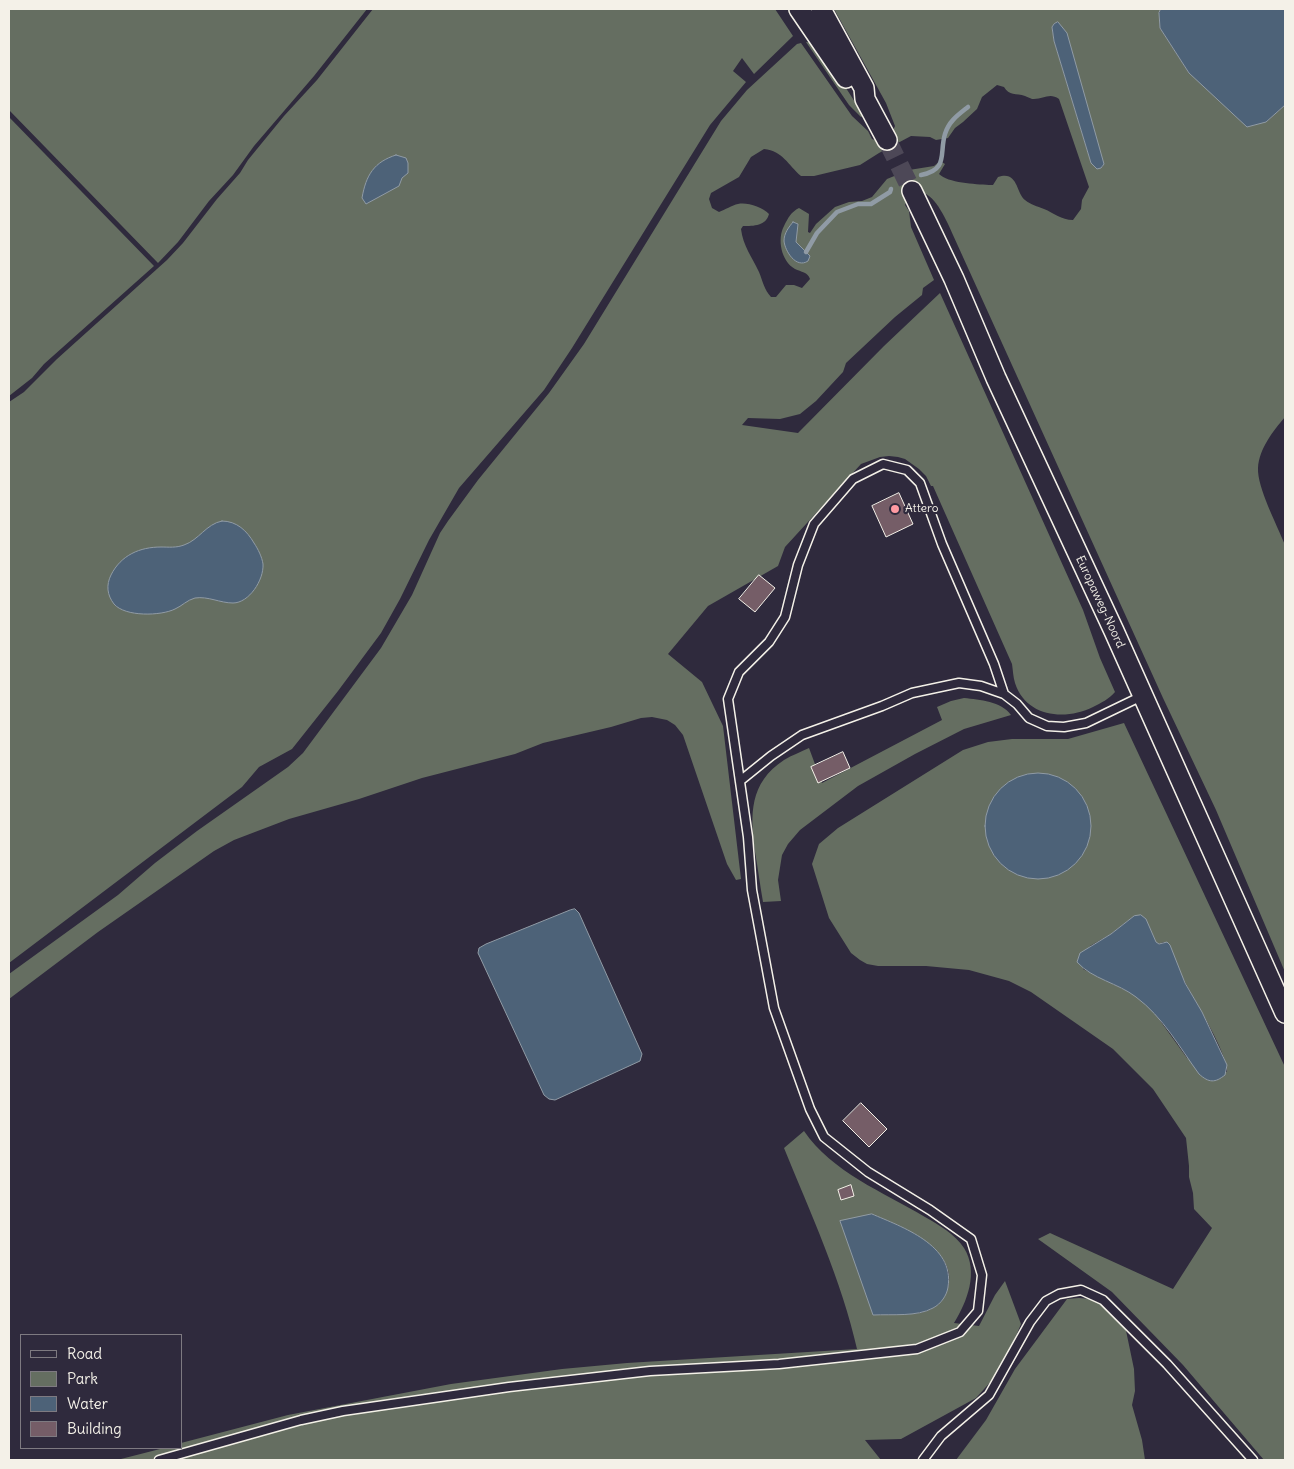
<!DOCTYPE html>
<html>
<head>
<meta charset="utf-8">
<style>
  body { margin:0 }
  #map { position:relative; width:1294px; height:1469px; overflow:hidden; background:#2f2a3d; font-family:Delius,sans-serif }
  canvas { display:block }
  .frame { position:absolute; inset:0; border:10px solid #f4f1e8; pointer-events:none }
  .legend { position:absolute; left:20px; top:1334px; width:162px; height:115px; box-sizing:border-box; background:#2f2a3d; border:1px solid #7e7a81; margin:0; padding:6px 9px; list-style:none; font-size:15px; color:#f4f1e8 }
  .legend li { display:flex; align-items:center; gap:10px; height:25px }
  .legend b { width:25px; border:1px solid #7e7a81 }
</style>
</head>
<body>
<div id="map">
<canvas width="1294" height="1469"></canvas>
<div class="frame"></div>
<ul class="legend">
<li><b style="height:6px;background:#2f2a3d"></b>Road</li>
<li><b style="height:14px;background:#656e61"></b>Park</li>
<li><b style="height:14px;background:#4d6278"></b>Water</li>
<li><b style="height:14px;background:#755d67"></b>Building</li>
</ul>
</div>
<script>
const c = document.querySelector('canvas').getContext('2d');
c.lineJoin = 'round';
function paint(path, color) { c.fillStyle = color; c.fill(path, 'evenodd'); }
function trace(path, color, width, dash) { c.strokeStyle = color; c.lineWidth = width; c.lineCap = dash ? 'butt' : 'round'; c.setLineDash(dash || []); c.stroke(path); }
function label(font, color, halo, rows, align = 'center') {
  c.font = font + ' Delius,sans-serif'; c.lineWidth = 4.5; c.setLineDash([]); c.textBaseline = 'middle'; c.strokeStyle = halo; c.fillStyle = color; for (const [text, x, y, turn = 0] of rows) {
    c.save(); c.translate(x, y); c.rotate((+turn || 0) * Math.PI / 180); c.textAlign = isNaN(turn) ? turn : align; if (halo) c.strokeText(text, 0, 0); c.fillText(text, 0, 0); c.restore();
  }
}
paint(new Path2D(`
  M 9,9 L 367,9 L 314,76 L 254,146 L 233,175 L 209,201 L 178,242 L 158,263 L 9,110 Z
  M 373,9 L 775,9 L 793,36 L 754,74 L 742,58 L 733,71 L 746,82 L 710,125 L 572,348 L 544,390 L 459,488 L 429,540 L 400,599 L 381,633 L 338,691 L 292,749 L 259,767 L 242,787 L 9,963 L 9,402 L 24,392 L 57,359 L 167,260 L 183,243 L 217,199 L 240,173 L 248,160 L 284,116 L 317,80 Z
  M 834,9 L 1161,9 L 1159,13 L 1160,28 L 1189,73 L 1266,122 L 1285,105 L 1285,417 C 1273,431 1259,449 1258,468 C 1257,487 1277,525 1285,545 L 1285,972 L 1216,810 L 1163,698 L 953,235 C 948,223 935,194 922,193 L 907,200 L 905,205 L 909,211 L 911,227 L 934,280 L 923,288 L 922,295 L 895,317 L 846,363 L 843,372 L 816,401 L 800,414 L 780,419 L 748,418 L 742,425 L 798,433 L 884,346 L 940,293 L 1083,610 L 1100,658 L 1115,692 C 1109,699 1101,703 1093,707 C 1065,721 1026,717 1015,683 C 1013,677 1013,670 1012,664 L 933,486 L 931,486 L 926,476 L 919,469 L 905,459 L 898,457 L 889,456 L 880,457 L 861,464 L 785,547 L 778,566 L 708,606 L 668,654 L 702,682 L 723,726 L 741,879 L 736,880 L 727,864 L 683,735 L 675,725 L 667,720 L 652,717 L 641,718 L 611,727 L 543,743 L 515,754 L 422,778 L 359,799 L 289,819 L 234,840 L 214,851 L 98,932 L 9,999 L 9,974 L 118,895 L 155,863 L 197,831 L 288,767 L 303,753 L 381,648 L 412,595 L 440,533 L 448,521 L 478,480 L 549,393 L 584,344 L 721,121 L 747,90 L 797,44 L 801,43 L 852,116 L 868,131 L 872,139 L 878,141 L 891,135 L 895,126 L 886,103 ZM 1058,22 L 1103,166 L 1101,168 L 1095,167 L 1091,163 L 1054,41 L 1052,27 L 1054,24 ZM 997,85 L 1004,87 C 1009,96 1016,93 1025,96 C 1027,97 1030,98 1032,99 C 1043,100 1049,92 1059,99 L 1089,187 L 1082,200 L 1081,209 L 1073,220 C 1061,220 1054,213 1044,209 C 1037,206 1031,205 1025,200 C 1016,193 1018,170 998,177 L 993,185 L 989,185 C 975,184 948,183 939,174 L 945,164 L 940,161 L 934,166 L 909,170 L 887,179 L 872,197 L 862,201 L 849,202 L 835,207 L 816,224 L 810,233 L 808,232 L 809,214 L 799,208 C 791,212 788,218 784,226 C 777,239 781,261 795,269 C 801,272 808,272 810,279 L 802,288 L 794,285 L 786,285 L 776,297 L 771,297 C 764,289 763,282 759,272 C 752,257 743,246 741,229 L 743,226 C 754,226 766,226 769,214 C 762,207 747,202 738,204 C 732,205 725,210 719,212 L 712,208 L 709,199 L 711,193 L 739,177 L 751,157 L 764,149 C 783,151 788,165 801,176 L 814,176 L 860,165 L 879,153 L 911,136 L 930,137 L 936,140 L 948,138 L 955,128 L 963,122 L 977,109 L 982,97 Z
  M 806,42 L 817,43 L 864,116 L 861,117 L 849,105 Z
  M 9,117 L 154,266 L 44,364 L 32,378 L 9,396 Z
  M 964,698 C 980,700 1001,701 1011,715 L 964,729 L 915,754 L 858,786 L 800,830 L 788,844 L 782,855 L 778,880 L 781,901 L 763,902 C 760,885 758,869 755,852 C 750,815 749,783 784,760 C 792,755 801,752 809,748 L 822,783 L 942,720 L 937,707 L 951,701 Z
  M 1124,723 L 1285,1067 L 1285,1460 L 1264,1460 L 1183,1365 L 1112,1292 L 1038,1239 L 1050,1233 L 1173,1289 L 1212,1228 L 1194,1209 L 1193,1193 L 1189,1177 L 1189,1166 L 1186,1138 L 1153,1089 L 1113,1049 L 1031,992 L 1009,981 L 969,970 L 926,966 L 878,966 L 867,964 L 860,960 L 851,953 L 829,918 L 812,864 L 819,844 L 838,828 L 963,750 L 988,742 L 1012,739 L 1068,739 ZM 1134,916 L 1156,942 L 1158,944 L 1164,942 C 1172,956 1178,970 1186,984 C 1196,1003 1227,1052 1227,1072 L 1187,1058 L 1151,1008 L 1135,995 L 1083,969 L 1090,946 L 1111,934 Z
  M 804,1131 C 832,1172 883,1192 925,1217 C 939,1225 955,1234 964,1248 C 979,1272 967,1302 954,1323 L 979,1326 L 995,1295 L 1005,1281 L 1021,1324 L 1002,1369 L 976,1398 L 901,1439 L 865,1440 L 881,1460 L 117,1460 L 164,1448 L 181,1448 L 181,1443 L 288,1415 L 451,1384 L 562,1369 L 627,1363 L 857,1349 C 842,1281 810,1212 784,1148 ZM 894,1224 C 918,1236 962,1258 946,1293 C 942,1303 934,1309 923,1312 C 908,1316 889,1314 873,1315 Z
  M 1079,1298 L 1103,1300 L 1124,1321 L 1134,1369 L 1135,1391 L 1132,1405 L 1142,1440 L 1145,1460 L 956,1460 L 986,1420 L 1015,1369 L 1067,1299 Z`), '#656e61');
const water = new Path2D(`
  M 1161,9 L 1285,9 L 1285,105 L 1266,122 L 1247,127 L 1189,73 L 1160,28 L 1159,13 Z
  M 1058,22 L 1067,33 L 1104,164 L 1101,168 L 1097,169 L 1091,163 L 1054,41 L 1052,27 L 1054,24 Z
  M 396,155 L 406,158 L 408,163 L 408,173 L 402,178 L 399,186 L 366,204 L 362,198 C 366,175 374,162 396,155 Z
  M 793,222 L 798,224 L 796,242 L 810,256 L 808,261 C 796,269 785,251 784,241 C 784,233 789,227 793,222 Z
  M 222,521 C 237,521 247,531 254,543 C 258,549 262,557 263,564 C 264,580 249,603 233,603 C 220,603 208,596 195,598 C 187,600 182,606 175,609 C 161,616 125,617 114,604 C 107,595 106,585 111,575 C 121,555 140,547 161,547 C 169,547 176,548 184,545 C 199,540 206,524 222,521 Z
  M985 826a53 53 0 1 1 106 0a53 53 0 1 1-106 0Z
  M 575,909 L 579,913 L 642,1054 L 640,1061 L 555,1100 L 549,1099 L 544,1095 L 478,953 L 479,948 L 486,944 L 570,910 Z
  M 1141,915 L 1146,919 L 1156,942 L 1159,944 L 1167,942 L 1170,945 L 1185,983 L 1202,1012 L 1227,1065 L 1225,1075 C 1215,1083 1209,1083 1199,1074 C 1180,1048 1163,1017 1136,997 C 1118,983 1092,979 1077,962 L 1080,953 L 1111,934 L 1134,916 Z
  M 872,1214 C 902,1227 955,1245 948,1287 C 947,1295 941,1304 933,1308 C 917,1317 892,1314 873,1315 L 840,1221 Z`);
paint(water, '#4d6278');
trace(water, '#909ba5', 1);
trace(new Path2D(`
  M 921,175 C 949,170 939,153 945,134 C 949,121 958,115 968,107
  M 806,252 L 817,233 L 837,212 L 858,204 L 871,204 L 890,192 L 891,189`), '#909ba5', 4.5);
const building = new Path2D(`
  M 899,493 L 913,524 L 886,537 L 872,506 Z
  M 759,575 L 775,588 L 755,612 L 739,599 Z
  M 843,752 L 850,768 L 818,783 L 811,767 Z
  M 861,1103 L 887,1129 L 869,1147 L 843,1121 Z
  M 851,1185 L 854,1196 L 841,1200 L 838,1190 Z`);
paint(building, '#755d67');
trace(building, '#f4f1e8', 1);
trace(new Path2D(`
  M 887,140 L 912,191`), '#4d4857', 19, [19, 9]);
const service = new Path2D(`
  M 740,781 L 771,756 L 802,735 L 882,706 L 912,693 L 959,683 L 981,686 L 1004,694 L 1017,704 L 1029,718 L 1047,726 L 1064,727 L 1086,723 L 1142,696
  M 159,1460 L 301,1420 L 343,1411 L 509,1387 L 650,1371 L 779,1364 L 917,1349 L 960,1332 L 978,1311 L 982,1275 L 971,1239 L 930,1210 L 868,1172 L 824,1137 L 810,1109 L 774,1008 L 752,890 L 748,837 L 728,699 L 739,672 L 769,642 L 785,617 L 798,565 L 814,524 L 853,479 L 883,464 L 907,470 L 920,483 L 942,544 L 994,664 L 1004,694
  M 923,1460 L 941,1436 L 989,1395 L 1030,1322 L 1046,1301 L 1059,1294 L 1081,1290 L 1103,1300 L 1167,1364 L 1253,1460`);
const tertiary = new Path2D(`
  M 799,9 L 846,78
  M 821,9 L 864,88 L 865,99 L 887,140
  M 912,191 L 954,279 L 996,378 L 1114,631 L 1285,1013`);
trace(service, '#f4f1e8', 11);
trace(tertiary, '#f4f1e8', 22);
trace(service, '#2f2a3d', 8);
trace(tertiary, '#2f2a3d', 19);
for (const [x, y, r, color] of [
  [895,509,5,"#ff9aa2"]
]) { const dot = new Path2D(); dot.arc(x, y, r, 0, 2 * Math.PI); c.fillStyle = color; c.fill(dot); trace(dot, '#2f2a3d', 2); }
label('12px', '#f4f1e8', '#2f2a3d', [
  ["Attero",905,509]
], 'left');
label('12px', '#f4f1e8', '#2f2a3d', [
  ["Europaweg-Noord",1100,602,65]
]);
</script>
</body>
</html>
